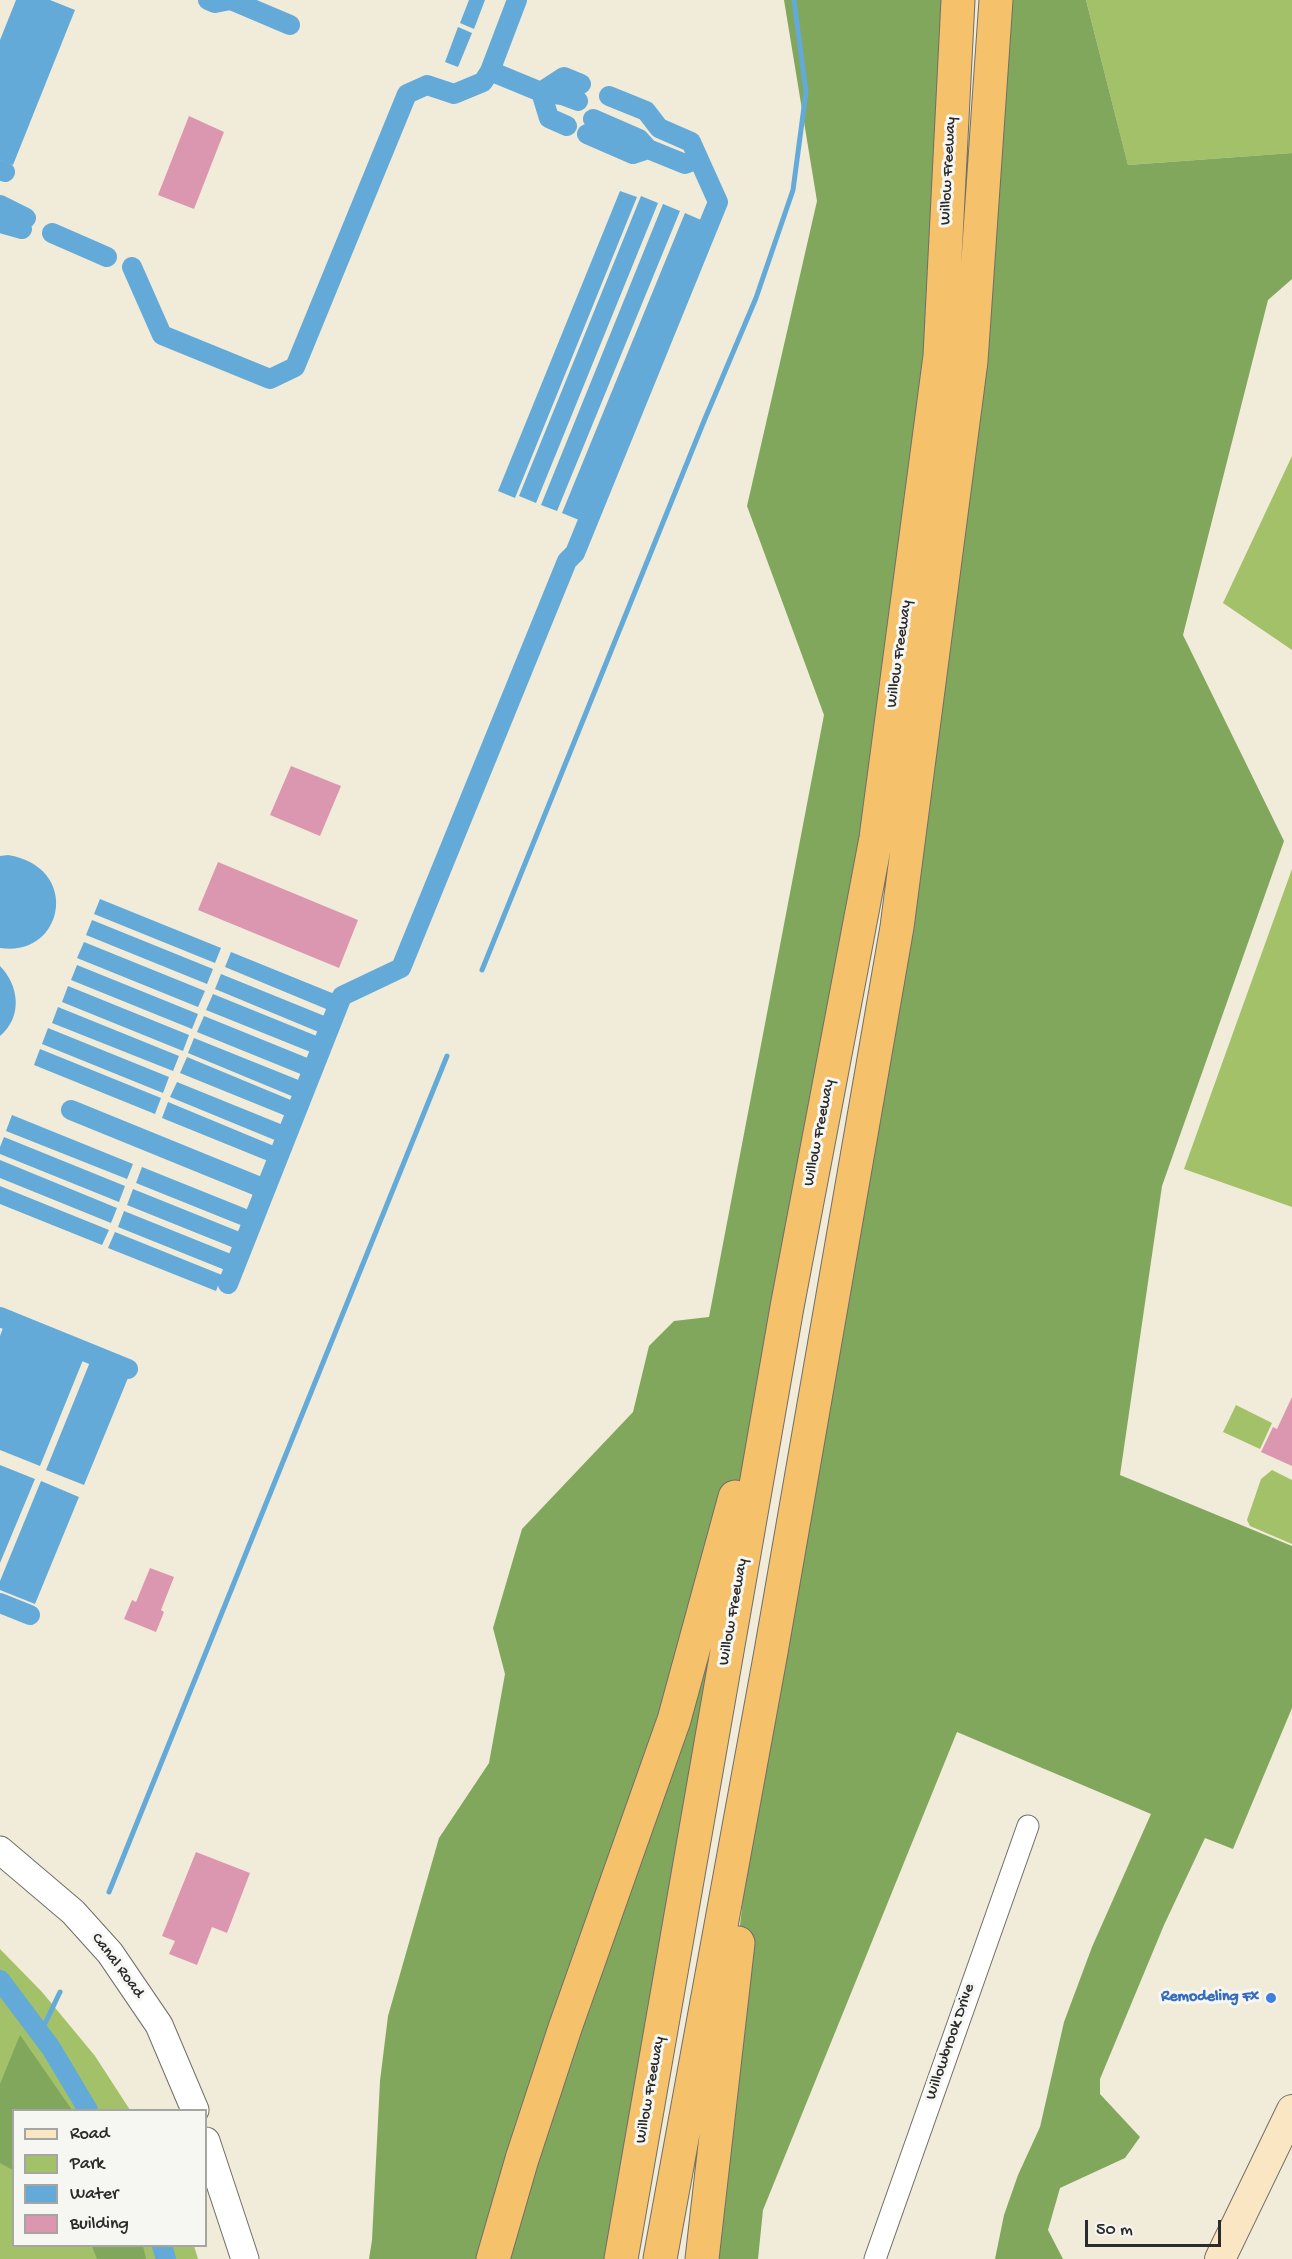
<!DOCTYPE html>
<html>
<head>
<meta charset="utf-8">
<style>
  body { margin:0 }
  #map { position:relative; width:1292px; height:2259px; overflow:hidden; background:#f1ebd9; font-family:"Gochi Hand",sans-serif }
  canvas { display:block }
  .legend { position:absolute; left:12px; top:2109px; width:195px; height:138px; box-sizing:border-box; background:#f6f6f2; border:2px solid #a5a5a2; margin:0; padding:8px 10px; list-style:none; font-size:18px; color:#2b2b2b }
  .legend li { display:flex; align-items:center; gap:12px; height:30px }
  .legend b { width:30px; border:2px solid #a5a5a2 }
  .scale { position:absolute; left:1085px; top:2220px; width:136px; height:27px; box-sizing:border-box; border:3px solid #2b2b2b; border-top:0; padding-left:8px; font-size:18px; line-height:21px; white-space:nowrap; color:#2b2b2b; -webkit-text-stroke:4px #f6f6f2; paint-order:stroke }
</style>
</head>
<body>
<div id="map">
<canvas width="1292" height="2259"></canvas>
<ul class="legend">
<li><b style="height:8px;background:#fbe6c4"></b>Road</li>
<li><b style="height:16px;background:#a2c169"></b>Park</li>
<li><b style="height:16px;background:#63aad9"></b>Water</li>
<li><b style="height:16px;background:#dc97b0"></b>Building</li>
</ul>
<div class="scale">50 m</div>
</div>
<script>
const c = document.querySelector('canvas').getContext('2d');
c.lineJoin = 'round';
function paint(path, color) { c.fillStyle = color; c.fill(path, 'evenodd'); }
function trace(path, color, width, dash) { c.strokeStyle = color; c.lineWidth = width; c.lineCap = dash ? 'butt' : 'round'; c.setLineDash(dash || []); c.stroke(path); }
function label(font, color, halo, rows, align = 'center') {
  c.font = font + ' "Gochi Hand",sans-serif'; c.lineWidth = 6; c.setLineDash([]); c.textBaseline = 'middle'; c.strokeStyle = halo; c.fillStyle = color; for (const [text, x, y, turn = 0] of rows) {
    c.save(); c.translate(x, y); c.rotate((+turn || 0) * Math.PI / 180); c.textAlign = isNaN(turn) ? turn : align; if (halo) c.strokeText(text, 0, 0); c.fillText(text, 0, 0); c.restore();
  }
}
paint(new Path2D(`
  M 1086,0 L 1292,0 L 1292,153 L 1128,165 Z
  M 1292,456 L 1292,650 L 1223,603 Z
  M 1292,869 L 1292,1207 L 1184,1169 Z
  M 1236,1405 L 1272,1423 L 1260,1449 L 1223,1432 Z
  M 1272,1470 L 1292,1480 L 1292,1544 L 1250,1526 L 1247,1520 L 1261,1479 Z
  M 0,1949 L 42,1992 L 95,2056 L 130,2110 L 14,2110 L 14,2246 L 194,2246 L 198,2259 L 0,2259 Z`), '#a2c169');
paint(new Path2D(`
  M 784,0 L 958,0 L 940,356 L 876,838 L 621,2259 L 369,2259 L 372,2240 L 380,2081 L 388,2016 L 439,1838 L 489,1763 L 505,1674 L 493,1628 L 522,1529 L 633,1412 L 649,1346 L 674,1321 L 709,1317 L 824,715 L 747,506 L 817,201 Z
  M 996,0 L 1086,0 L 1128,165 L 1292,153 L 1292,279 L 1268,300 L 1183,635 L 1284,841 L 1162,1186 L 1120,1475 L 1292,1546 L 1292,1708 L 1233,1849 L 1205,1838 L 1164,1925 L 1100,2079 L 1100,2094 L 1140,2137 L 1125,2158 L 1060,2188 L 1048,2230 L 1063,2259 L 995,2259 L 1004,2215 L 1018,2175 L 1040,2127 L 1064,2022 L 1092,1947 L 1151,1814 L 957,1732 L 763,2210 L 758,2259 L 702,2259 L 771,1652 L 897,927 Z
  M 20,2035 L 72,2110 L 14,2110 L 13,2170 L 0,2163 L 0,2084 Z
  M 92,2246 L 143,2246 L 146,2259 L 97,2259 Z`), '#81a75d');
paint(new Path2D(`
  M 16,0 L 50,0 L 75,10 L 13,165 L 0,160 L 0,40 Z
  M 469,0 L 485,0 L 474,29 L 460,23 Z
  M 458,27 L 472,33 L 458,67 L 445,62 Z
  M 620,191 L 637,197 L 515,498 L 498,491 Z
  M 641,196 L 658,203 L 536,503 L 519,496 Z
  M 663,204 L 680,211 L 557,511 L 541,505 Z
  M 685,213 L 701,220 L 579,520 L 562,513 Z
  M 8,855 C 82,867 64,958 0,948 L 0,856 Z
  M 100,899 L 221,948 L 215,963 L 94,914 Z
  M 92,920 L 213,969 L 207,984 L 86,935 Z
  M 84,942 L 205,991 L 198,1007 L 77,958 Z
  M 231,952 L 337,995 L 331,1011 L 225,967 Z
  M 77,965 L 198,1014 L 192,1029 L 71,980 Z
  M 0,966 C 19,985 23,1017 0,1036 Z
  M 221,974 L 327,1017 L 321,1033 L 215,989 Z
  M 68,986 L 189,1035 L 183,1051 L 62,1002 Z
  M 213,994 L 319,1037 L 313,1053 L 206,1010 Z
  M 58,1007 L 179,1056 L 173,1071 L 52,1023 Z
  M 204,1016 L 310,1059 L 303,1075 L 197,1032 Z
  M 48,1028 L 169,1077 L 163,1093 L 42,1044 Z
  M 194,1038 L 301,1081 L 294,1097 L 188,1053 Z
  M 40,1049 L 161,1098 L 155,1114 L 34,1065 Z
  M 187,1057 L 293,1101 L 286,1116 L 180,1073 Z
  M 177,1082 L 283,1125 L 277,1141 L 170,1097 Z
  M 168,1102 L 274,1146 L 268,1161 L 162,1118 Z
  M 12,1115 L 133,1164 L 127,1179 L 6,1131 Z
  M 4,1137 L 125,1186 L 119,1202 L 0,1154 L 0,1147 Z
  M 0,1160 L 117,1208 L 111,1223 L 0,1178 Z
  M 142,1167 L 249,1210 L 243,1226 L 136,1183 Z
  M 0,1186 L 109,1230 L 102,1245 L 0,1204 Z
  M 133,1189 L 240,1232 L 234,1248 L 127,1205 Z
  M 124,1211 L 231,1254 L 225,1270 L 118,1227 Z
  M 115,1232 L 222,1275 L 216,1291 L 108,1248 Z
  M 3,1328 L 83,1360 L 40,1466 L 0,1450 L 0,1336 Z
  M 90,1362 L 128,1378 L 84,1485 L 46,1470 Z
  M 0,1465 L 35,1479 L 0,1563 Z
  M 41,1481 L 79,1497 L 35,1604 L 0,1590 L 0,1581 Z`), '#63aad9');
trace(new Path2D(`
  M 482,970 L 704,421 L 756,298 L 793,190 L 806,92 L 794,0
  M 109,1892 L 447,1056
  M 40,2034 L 60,1992`), '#63aad9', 5);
trace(new Path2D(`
  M 208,0 L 215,3 L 230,0
  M 231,0 L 290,25
  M 490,71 L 517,0
  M 541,92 L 549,118 L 567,126
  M 541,92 L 564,77 L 581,84
  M 593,119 L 639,139 L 648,149 L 685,164 L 698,159
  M 587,134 L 633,154 L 648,149
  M 0,170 L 5,172
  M 0,205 L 26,218
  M 0,223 L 22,229
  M 52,233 L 107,257
  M 132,267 L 162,335 L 270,379 L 295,367 L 407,94 L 427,85 L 454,94 L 483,82 L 490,71 L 541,92 L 562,95 L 578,101
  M 71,1110 L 265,1189
  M 228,1284 L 342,996 L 401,968 L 567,561 L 575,553 L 718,202 L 691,142 L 659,128 L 646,111 L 609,96
  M 0,1317 L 128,1369
  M 0,1603 L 30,1615
  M 0,1980 L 51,2048 L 88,2110
  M 162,2246 L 166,2259`), '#63aad9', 20);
paint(new Path2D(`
  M 189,116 L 224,132 L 194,209 L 158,195 Z
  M 291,766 L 341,786 L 320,836 L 270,815 Z
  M 218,862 L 358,920 L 339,968 L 198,910 Z
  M 1292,1397 L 1292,1466 L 1261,1452 L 1273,1427 L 1277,1429 Z
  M 150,1568 L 174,1577 L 161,1610 L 164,1612 L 156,1632 L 124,1619 L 132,1600 L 136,1602 Z
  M 196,1852 L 250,1873 L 227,1933 L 212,1927 L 197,1965 L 169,1954 L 175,1941 L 162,1936 Z`), '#dc97b0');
const minor = new Path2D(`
  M 875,2259 L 1028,1826`);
const tertiary = new Path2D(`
  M 0,1850 L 73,1912 L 110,1953 L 159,2025 L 195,2110
  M 206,2141 L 245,2259`);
const secondary = new Path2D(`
  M 1220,2259 L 1292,2110`);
const motorway = new Path2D(`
  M 493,2259 L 522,2159 L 565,2028 L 674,1720 L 735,1497
  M 621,2259 L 787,1307 L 876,838 L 940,356 L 958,0
  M 660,2259 L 771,1652 L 897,927 L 971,361 L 996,0
  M 702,2259 L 738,1943`);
trace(minor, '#706e68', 23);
trace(tertiary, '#706e68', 29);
trace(secondary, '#706e68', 32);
trace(motorway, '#706e68', 35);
trace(minor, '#fff', 21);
trace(tertiary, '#fff', 27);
trace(secondary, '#fbe6c4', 30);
trace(motorway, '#f6c16b', 33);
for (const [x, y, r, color] of [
  [1271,1998,6,"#3f7fe0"]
]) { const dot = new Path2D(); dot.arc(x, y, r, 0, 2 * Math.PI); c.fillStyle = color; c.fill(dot); trace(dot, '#f6f6f2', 2); }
label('16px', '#2b2b2b', '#f6f6f2', [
  ["Willow Freeway",949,171,-87],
  ["Willow Freeway",900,654,-82],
  ["Willow Freeway",820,1133,-79],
  ["Willow Freeway",734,1612,-80],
  ["Canal Road",117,1966,53],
  ["Willowbrook Drive",951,2042,-71],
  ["Willow Freeway",651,2090,-80]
]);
label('bold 16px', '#366cbe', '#f6f6f2', [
  ["Remodeling Fx",1259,1998]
], 'right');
</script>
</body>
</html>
